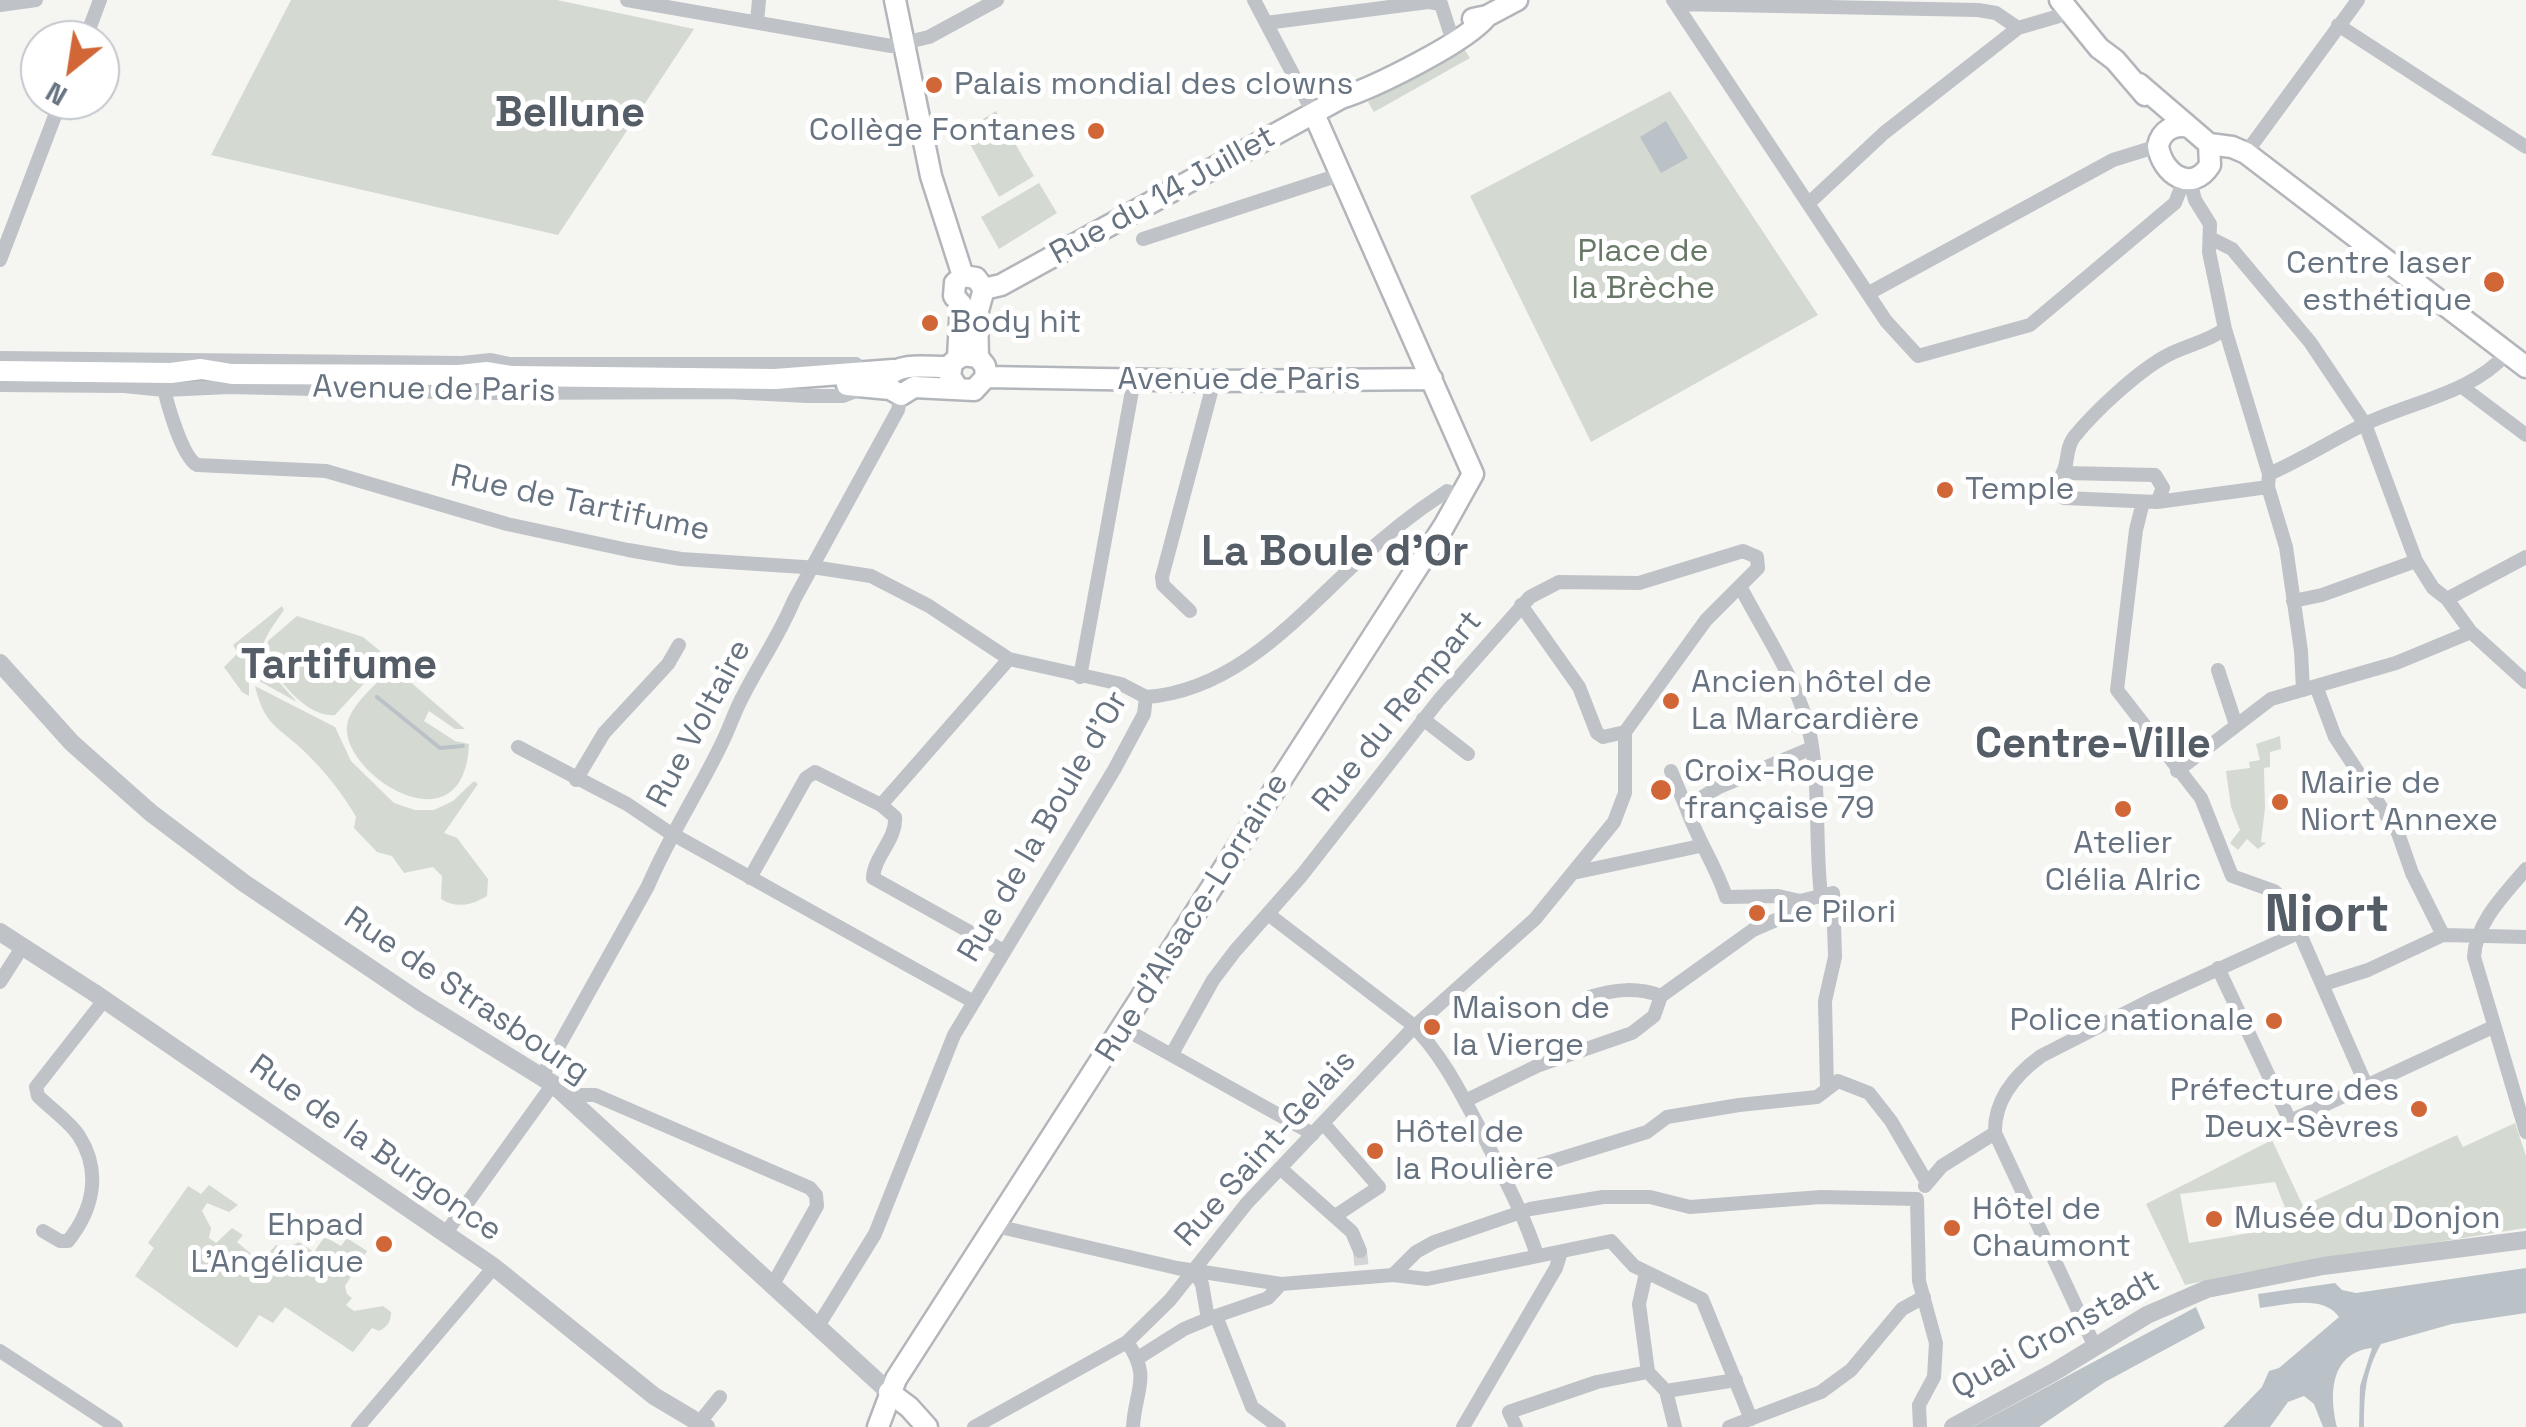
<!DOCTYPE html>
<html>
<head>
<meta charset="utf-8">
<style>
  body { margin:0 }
  #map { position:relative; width:2526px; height:1427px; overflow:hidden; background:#f5f5f2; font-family:"Space Grotesk",sans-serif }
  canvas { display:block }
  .north { position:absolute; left:20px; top:20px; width:100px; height:100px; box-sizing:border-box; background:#fff; border:2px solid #c2c7cc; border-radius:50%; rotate:210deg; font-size:28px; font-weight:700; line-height:40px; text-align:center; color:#677380 }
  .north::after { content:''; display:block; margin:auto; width:35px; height:45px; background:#d16637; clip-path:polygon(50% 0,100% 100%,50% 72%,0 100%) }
</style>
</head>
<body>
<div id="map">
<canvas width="2526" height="1427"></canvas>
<div class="north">N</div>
</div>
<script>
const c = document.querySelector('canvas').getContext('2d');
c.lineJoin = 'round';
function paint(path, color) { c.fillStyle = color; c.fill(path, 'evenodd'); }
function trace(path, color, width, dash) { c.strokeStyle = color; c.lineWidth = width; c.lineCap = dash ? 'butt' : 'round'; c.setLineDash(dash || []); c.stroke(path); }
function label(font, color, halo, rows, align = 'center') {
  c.font = font + ' "Space Grotesk",sans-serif'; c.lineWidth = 10; c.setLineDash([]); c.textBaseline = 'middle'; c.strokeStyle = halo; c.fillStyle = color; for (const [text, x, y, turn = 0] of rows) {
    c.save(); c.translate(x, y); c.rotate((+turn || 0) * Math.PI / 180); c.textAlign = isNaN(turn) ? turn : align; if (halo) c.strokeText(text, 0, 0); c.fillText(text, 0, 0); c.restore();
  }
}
paint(new Path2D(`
  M 291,0 L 557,0 L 694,29 L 558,235 L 211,155 Z
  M 1464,49 L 1470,58 L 1374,112 L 1368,102 Z
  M 1670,91 L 1818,315 L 1591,442 L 1470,196 Z
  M 996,111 L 1034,176 L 999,197 L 963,131 Z
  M 1039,183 L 1057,213 L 999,249 L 981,217 Z
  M 282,606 L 284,610 C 247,661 259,658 297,702 L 252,677 L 249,681 L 249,696 L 242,692 L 224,667 L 238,653 L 233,645 Z
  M 297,616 L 363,637 L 385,655 L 383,663 L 335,715 C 307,718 276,679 266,656 L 268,641 Z
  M 393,667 L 465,729 L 455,729 L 429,711 L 424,721 L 455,741 L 469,744 C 464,857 333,769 348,721 C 355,700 379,682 393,667 Z
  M 255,686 L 335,727 L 351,761 L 394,803 L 415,810 L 434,810 L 453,801 L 474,781 L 478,784 L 444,833 L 457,838 L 488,879 L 487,896 C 472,905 457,909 441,899 L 442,876 L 433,867 L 404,873 L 392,856 L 377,852 L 354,828 L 356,817 C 344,795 325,772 307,754 C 279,726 265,728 255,686 Z
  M 2280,736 L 2281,749 L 2270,752 L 2270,767 L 2264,768 L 2265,808 L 2261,842 L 2266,843 L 2258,849 L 2247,839 L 2238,850 L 2230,843 L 2240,830 L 2231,807 L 2226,771 L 2250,768 L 2249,762 L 2260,760 L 2256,744 Z
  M 2515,1123 L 2526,1156 L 2526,1228 L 2241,1273 L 2185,1285 L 2146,1204 L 2272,1140 L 2303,1206 L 2457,1135 L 2463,1147 ZM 2275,1182 L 2292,1226 L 2189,1243 L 2180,1194 Z
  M 209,1185 L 238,1205 L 229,1212 L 207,1203 L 202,1211 L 211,1228 L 209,1238 L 216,1243 L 232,1228 L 243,1235 L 237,1242 L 255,1257 L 261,1251 L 267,1255 L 276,1245 L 286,1248 L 299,1242 L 314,1252 L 323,1239 L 327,1238 L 341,1246 L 347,1238 L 367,1251 L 345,1286 L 347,1294 L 352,1298 L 346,1305 L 354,1311 L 383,1306 L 391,1312 C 391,1322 387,1327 379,1331 L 372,1328 L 353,1352 L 285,1307 L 273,1323 L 259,1315 L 237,1348 L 135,1276 L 154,1248 L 148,1243 L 188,1186 L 201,1194 Z`), '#d4dad2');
paint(new Path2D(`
  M 1666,121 L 1688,158 L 1661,173 L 1640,137 Z
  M 2526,1268 L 2526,1313 L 2452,1324 L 2381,1344 C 2365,1372 2364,1395 2364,1427 L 2359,1427 L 2360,1386 L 2372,1348 C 2330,1353 2329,1394 2337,1427 L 2323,1427 L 2314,1404 L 2304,1396 L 2288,1402 L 2270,1427 L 2223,1427 L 2262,1387 L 2269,1371 L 2279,1368 L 2339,1317 C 2323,1294 2285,1305 2260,1308 L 2258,1294 L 2335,1283 L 2342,1290 L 2356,1293 Z
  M 2196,1307 L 2205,1328 L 2105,1382 L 2039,1427 L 1972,1427 Z`), '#bac2c8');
trace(new Path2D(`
  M 377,697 L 440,748 L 463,746`), '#bac2c8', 4);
trace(new Path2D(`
  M 1360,1251 L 1362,1271`), '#d2d4d6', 14, [14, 7]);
const secondary = new Path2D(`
  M 895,0 L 931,176 L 963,276
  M 2060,0 L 2099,48 L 2115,60 L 2145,95
  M 1473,19 L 1487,16 L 1517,0
  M 2139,84 L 2209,144 L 2210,165 C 2192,194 2162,174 2158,146 C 2161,131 2174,123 2189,127
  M 2209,144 L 2232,147 L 2246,153 L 2526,367
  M 984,289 L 1001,285 L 1341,98 C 1373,88 1467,42 1487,16
  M 961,304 L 954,296 L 955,283 L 963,276 L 976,278 L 984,289 L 977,314 L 978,357
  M 958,357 L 961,304
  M 0,371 L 171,373 L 201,369 L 232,374 L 459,375 L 487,372 L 512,376 L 775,379 L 893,370
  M 888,377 C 900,361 931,368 950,367
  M 986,377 L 1214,381 L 1432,379
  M 847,385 L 890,389 L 901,395 L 914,387
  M 914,387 L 974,390 L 986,377 L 985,366 L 978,357 L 963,355 L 952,363 L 950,376 L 957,387
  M 889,1392 L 909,1407 L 927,1427
  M 878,1427 L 896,1379 L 1444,526 L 1473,474 L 1314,114`);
trace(secondary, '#b2b6ba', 25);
trace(new Path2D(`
  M 627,0 L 891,46 L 929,37 L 997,0
  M 1254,0 L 1314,114
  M 1673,0 L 1886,321 L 1918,356 L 2030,325 L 2175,203 L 2184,180
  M 1676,4 L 1978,10 L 1996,13 L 2018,28
  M 0,5 L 36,0
  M 757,22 L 759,0
  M 1266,23 L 1428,2 L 1441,4 L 1450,32
  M 2338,25 L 2526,147
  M 85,40 L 100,0
  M 2246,153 L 2358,0
  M 2190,181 L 2195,200 L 2210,224 L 2209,252 L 2225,329 L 2269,474 L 2268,487 L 2286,547 L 2301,651 L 2303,690
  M 1809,203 L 1884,133 L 2018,28 L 2059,16 L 2065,6
  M 2210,238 L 2232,249 L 2310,342 L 2365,424 L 2416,561 L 2433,588 L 2447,599 L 2471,632 L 2526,682
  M 1143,239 L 1342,174
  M 0,260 L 61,100
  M 1869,293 L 2113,160 L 2158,146
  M 2225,329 C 2207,342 2187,345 2168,355 C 2139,370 2095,411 2074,437 C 2064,450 2070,467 2059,479 L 2058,491 L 2064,498 L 2157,502 L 2268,487
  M 0,358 L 462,363 L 491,360 L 510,364 L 856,364
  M 162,373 C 163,393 181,456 197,465 L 326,471 L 507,524 L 628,550 L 681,559 L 819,568 L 871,576 L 929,606 L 1009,659 L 1121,684 L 1146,697
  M 0,385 L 124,386 L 164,390 L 229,387 L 487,393 L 728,392 L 807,396 L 843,396 L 861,389
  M 2461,386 L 2526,435
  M 2065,473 L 2155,475 L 2163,488 L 2157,502
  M 2269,474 C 2303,459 2334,439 2367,423 C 2412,402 2474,392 2507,353
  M 2143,502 L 2136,530 L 2117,690 L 2201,798 L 2232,876 L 2274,891 L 2286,902 L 2366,1085
  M 1740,586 C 1765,635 1801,685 1811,740 C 1820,791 1815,844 1821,895
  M 2447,599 L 2526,557
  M 2293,601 L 2322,595 L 2416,561
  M 1521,605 L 1579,687 L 1597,733 L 1603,737 L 1625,732
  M 1190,611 L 1163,585 L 1162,577 L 1214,381
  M 2218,670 L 2236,725
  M 1080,677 L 1134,380
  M 2316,686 L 2335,737 L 2398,833 L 2412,873 L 2443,935
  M 1146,697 C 1234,691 1296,619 1356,563 C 1384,536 1415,512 1447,491 L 1461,497
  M 1423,719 L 1468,754
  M 518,747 L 627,804 L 667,831 L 972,1001
  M 1671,771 L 1686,807
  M 2177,771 L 2271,699 L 2396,663 L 2471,632
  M 576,780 L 604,733 L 668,664 L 679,645
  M 881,805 L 1009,659
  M 2526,869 C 2504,895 2476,922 2474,957 L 2526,1132
  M 1573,873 L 1700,846
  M 750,878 L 806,778 L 815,772 L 881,805 L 895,817 C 897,839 874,856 873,878 L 1004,951
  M 1800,901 L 1778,896 L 1726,897 C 1716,866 1697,839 1686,807 L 1719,787 L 1812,748
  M 1268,914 L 1409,1022 C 1441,1052 1462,1095 1482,1133 C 1502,1174 1523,1212 1537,1255
  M 2443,935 L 2526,937
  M 2218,968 L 2290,1121 L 2493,1027
  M 0,982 L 23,946
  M 2324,984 L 2368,970 L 2443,935
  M 1590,997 C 1615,989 1637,987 1661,996
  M 1123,1028 L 1313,1134
  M 1172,1054 L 1213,980 L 1235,951 L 1302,875 L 1439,700 L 1530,597 L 1559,582 L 1639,583 L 1743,551 L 1757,557 L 1758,568 L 1706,620 L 1625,732
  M 542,1076 L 648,886 C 669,836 699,791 722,743 C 730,727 735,710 744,694 C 761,661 780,634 794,600 L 898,410 L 901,395
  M 569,1098 L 576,1095 L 595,1095 L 810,1188 L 816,1195 L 817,1206 L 772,1286
  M 1465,1101 L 1537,1066 L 1632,1033 L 1654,1016 L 1661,996 L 1753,930 L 1785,916 L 1800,901 L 1833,893 L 1835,957 L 1825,1001 L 1827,1088
  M 1323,1123 L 1379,1187 L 1335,1216
  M 1280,1168 L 1352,1232 L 1360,1251
  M 1504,1176 L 1647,1132 L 1667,1117 L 1739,1105 L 1817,1097 L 1838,1081 L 1869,1093 L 1891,1121 L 1926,1181
  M 1925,1186 L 1942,1166 L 1995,1133
  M 1917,1199 L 1919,1281 L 1936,1343 L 1934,1377 L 1919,1405 L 1920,1427
  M 996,1226 L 1177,1268 L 1281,1284 L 1393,1275 L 1427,1279 L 1611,1241 L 1634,1266 L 1702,1299 L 1751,1419
  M 43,1231 L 60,1241 L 68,1241 C 93,1210 102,1172 79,1136 C 69,1121 51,1109 38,1096 L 36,1087 L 105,999
  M 445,1234 L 553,1084
  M 1193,1270 L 1202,1284 L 1208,1319 L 1216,1316 L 1252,1407 L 1279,1427
  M 1646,1273 L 1639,1304 L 1648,1372 L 1666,1391 L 1675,1427
  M 1393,1275 L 1416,1252 L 1434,1242 L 1530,1209 L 1603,1197 L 1650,1197 L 1690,1207 L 1821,1197 L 1917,1199
  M 1216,1316 L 1268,1298 L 1281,1284
  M 818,1326 L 875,1234 L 954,1035 L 1114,770 L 1144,714 L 1146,697
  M 1127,1342 C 1152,1378 1135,1389 1133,1427
  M 2095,1347 L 1995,1133 C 1994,1100 2015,1075 2041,1056 L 2155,998 L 2298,933
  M 0,1351 L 116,1427
  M 1138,1358 L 1184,1329 L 1208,1319
  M 1666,1391 L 1736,1380
  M 699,1423 L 720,1397
  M 358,1427 L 494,1267
  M 974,1427 L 1127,1342 L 1170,1300 L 1247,1203 L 1414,1027 L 1535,919 L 1614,822 L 1625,793 L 1625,732
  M 1463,1427 L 1556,1268 L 1561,1252
  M 1516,1427 L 1509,1412 L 1597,1382 L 1648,1372
  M 1729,1427 L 1821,1392 L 1851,1370 L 1902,1309 L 1924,1297`), '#bfc2c6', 14);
trace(new Path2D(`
  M 0,663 L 72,743 L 151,813 L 244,883 L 419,1001 L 553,1084 L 889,1392
  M 0,932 L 93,992 L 494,1267 L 654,1396 L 706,1427
  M 1953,1427 L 2054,1372 L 2147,1315 L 2207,1289 L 2323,1266 L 2526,1240`), '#bfc2c6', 18);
trace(secondary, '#fff', 20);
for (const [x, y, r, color] of [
  [934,85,10,"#d16637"],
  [1096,131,10,"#d16637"],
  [2494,282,12,"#d16637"],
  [930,323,10,"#d16637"],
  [1945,490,10,"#d16637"],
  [1671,701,10,"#d16637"],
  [1661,790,12,"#d16637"],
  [2280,802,10,"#d16637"],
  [2123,809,10,"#d16637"],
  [1757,913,10,"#d16637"],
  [2274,1021,10,"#d16637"],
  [1432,1027,10,"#d16637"],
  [2419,1109,10,"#d16637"],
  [1375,1151,10,"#d16637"],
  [2214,1219,10,"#d16637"],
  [1952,1228,10,"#d16637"],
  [384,1244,10,"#d16637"]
]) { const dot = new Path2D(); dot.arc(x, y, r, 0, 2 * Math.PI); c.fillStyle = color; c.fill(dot); trace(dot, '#fff', 4); }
label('32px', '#677380', '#fff', [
  ["Palais mondial des clowns",954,85],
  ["Collège Fontanes",1076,131,"right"],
  ["Centre laser",2472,264,"right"],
  ["esthétique",2472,301,"right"],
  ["Body hit",950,323],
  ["Temple",1965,490],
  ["Ancien hôtel de",1691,683],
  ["La Marcardière",1691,720],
  ["Croix-Rouge",1684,772],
  ["française 79",1684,809],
  ["Mairie de",2300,784],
  ["Niort Annexe",2300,821],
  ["Atelier",2123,844,"center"],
  ["Clélia Alric",2123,881,"center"],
  ["Le Pilori",1777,913],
  ["Maison de",1452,1009],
  ["la Vierge",1452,1046],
  ["Police nationale",2254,1021,"right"],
  ["Préfecture des",2399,1091,"right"],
  ["Deux-Sèvres",2399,1128,"right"],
  ["Hôtel de",1395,1133],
  ["la Roulière",1395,1170],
  ["Hôtel de",1972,1210],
  ["Chaumont",1972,1247],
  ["Musée du Donjon",2234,1219],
  ["Ehpad",364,1226,"right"],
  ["L'Angélique",364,1263,"right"]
], 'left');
label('32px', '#677380', '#fff', [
  ["Rue du 14 Juillet",1163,196,-29],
  ["Avenue de Paris",1239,380],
  ["Avenue de Paris",434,390,1],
  ["Rue de Tartifume",580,504,12],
  ["Rue du Rempart",1398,712,-51],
  ["Rue Voltaire",700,724,-62],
  ["Rue de la Boule d'Or",1044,827,-60],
  ["Rue d'Alsace-Lorraine",1193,918,-58],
  ["Rue de Strasbourg",466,996,34],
  ["Rue de la Burgonce",375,1149,35],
  ["Rue Saint-Gelais",1266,1149,-48],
  ["Quai Cronstadt",2056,1335,-29]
]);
label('32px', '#687866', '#fff', [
  ["Place de",1643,252],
  ["la Brèche",1643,289]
]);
label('bold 42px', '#555d66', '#fff', [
  ["Bellune",570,115],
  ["La Boule d'Or",1335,554],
  ["Tartifume",339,667],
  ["Centre-Ville",2093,746]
]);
label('bold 52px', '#555d66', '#fff', [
  ["Niort",2327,917]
]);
</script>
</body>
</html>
